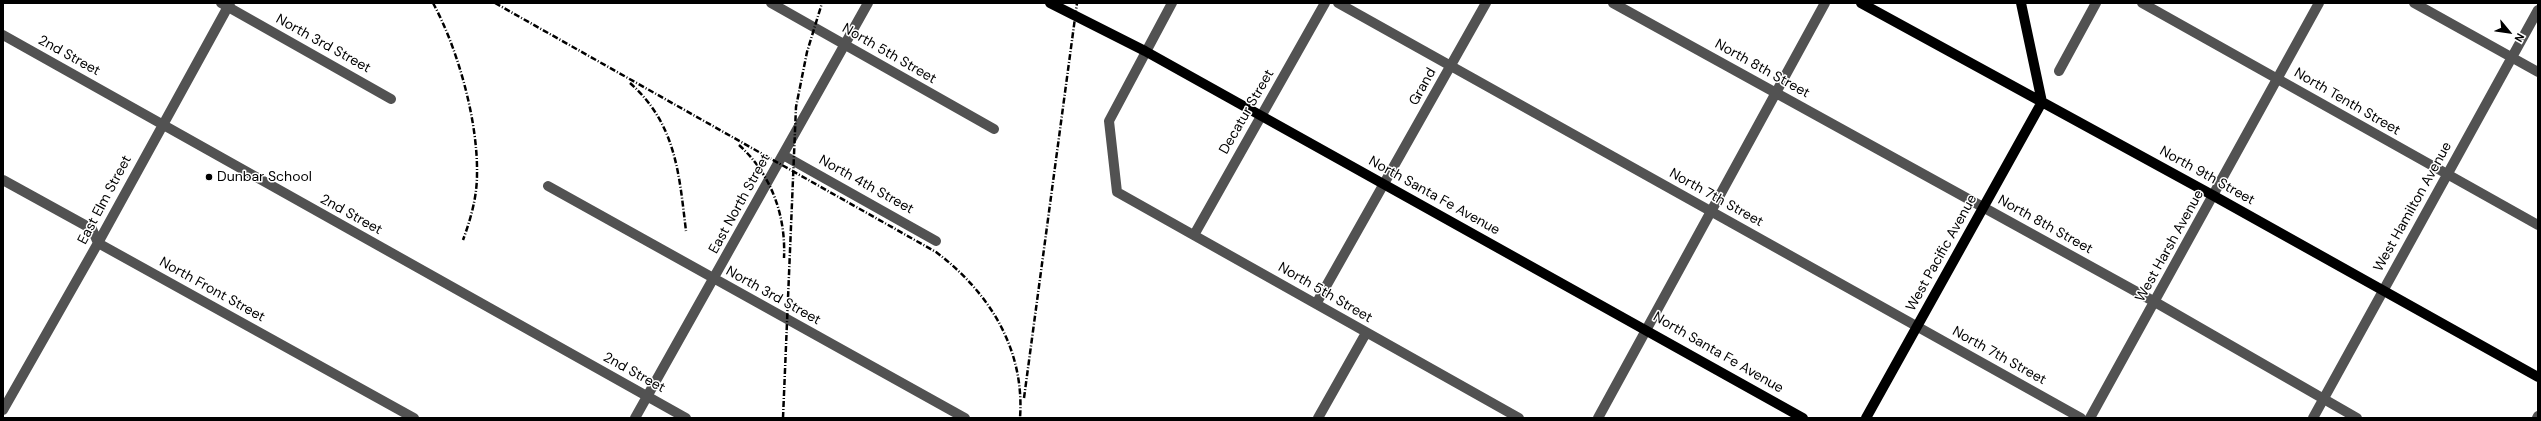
<!DOCTYPE html>
<html>
<head>
<meta charset="utf-8">
<style>
  body { margin:0 }
  #map { position:relative; width:2541px; height:421px; overflow:hidden; background:#fff; font-family:"DM Sans",sans-serif }
  canvas { display:block }
  .frame { position:absolute; inset:0; border:4px solid #000; pointer-events:none }
  .north { position:absolute; left:2489px; top:12px; width:40px; height:40px; -webkit-text-stroke:3px #fff; paint-order:stroke; rotate:119deg; font-size:11px; font-weight:700; line-height:16px; text-align:center; color:#000 }
  .north::after { content:''; display:block; margin:auto; width:14px; height:18px; background:#000; clip-path:polygon(50% 0,100% 100%,50% 72%,0 100%) }
</style>
</head>
<body>
<div id="map">
<canvas width="2541" height="421"></canvas>
<div class="frame"></div>
<div class="north">N</div>
</div>
<script>
const c = document.querySelector('canvas').getContext('2d');
c.lineJoin = 'round';
function trace(path, color, width, dash) { c.strokeStyle = color; c.lineWidth = width; c.lineCap = dash ? 'butt' : 'round'; c.setLineDash(dash || []); c.stroke(path); }
function label(font, color, halo, rows, align = 'center') {
  c.font = font + ' "DM Sans",sans-serif'; c.lineWidth = 3; c.setLineDash([]); c.textBaseline = 'middle'; c.strokeStyle = halo; c.fillStyle = color; for (const [text, x, y, turn = 0] of rows) {
    c.save(); c.translate(x, y); c.rotate((+turn || 0) * Math.PI / 180); c.textAlign = isNaN(turn) ? turn : align; if (halo) c.strokeText(text, 0, 0); c.fillText(text, 0, 0); c.restore();
  }
}
trace(new Path2D(`
  M 221,3 L 391,99
  M 771,3 L 994,129
  M 1172,3 L 1109,121 L 1117,192 L 1519,418
  M 1338,3 L 2081,418
  M 1613,3 L 2155,302 L 2357,418
  M 2142,3 L 2538,225
  M 2414,3 L 2538,72
  M 3,35 L 686,418
  M 2059,71 L 2096,3
  M 783,155 L 936,241
  M 3,180 L 92,229 L 98,243 L 414,418
  M 548,186 L 965,418
  M 1194,235 L 1325,3
  M 1316,304 L 1486,3
  M 3,410 L 98,243 L 230,3
  M 635,418 L 868,3
  M 1318,418 L 1366,333
  M 1598,418 L 1825,3
  M 2090,418 L 2319,3
  M 2313,418 L 2538,10
  M 2537,418 L 2538,416`), '#525252', 10);
trace(new Path2D(`
  M 1050,3 L 1145,51 L 1803,418
  M 1861,3 L 2214,196 L 2538,377
  M 2021,3 L 2042,102
  M 1866,418 L 2042,102`), '#000', 10);
trace(new Path2D(`
  M 433,3 C 458,49 478,121 477,174 C 477,197 471,218 463,240
  M 495,3 L 936,252 C 989,292 1025,349 1020,418
  M 630,83 C 676,124 679,173 686,231
  M 739,145 C 771,174 786,215 784,258
  M 1024,398 L 1077,3
  M 783,418 L 796,107 L 807,52 L 822,3`), '#000', 2.5, [6, 2, 1, 2]);
for (const [x, y, r, color] of [
  [209,177,4,"#000"]
]) { const dot = new Path2D(); dot.arc(x, y, r, 0, 2 * Math.PI); c.fillStyle = color; c.fill(dot); trace(dot, '#fff', 1.5); }
label('14px', '#000', '#fff', [
  ["North 3rd Street",323,44,29],
  ["North 5th Street",889,54,30],
  ["2nd Street",69,56,29],
  ["North 8th Street",1762,69,29],
  ["Grand",1423,87,-61],
  ["North Tenth Street",2347,102,30],
  ["Decatur Street",1247,112,-60],
  ["North 9th Street",2207,176,29],
  ["North 4th Street",866,185,29],
  ["North Santa Fe Avenue",1434,196,29],
  ["North 7th Street",1716,198,29],
  ["East Elm Street",105,200,-62],
  ["East North Street",740,204,-61],
  ["West Hamilton Avenue",2413,207,-61],
  ["2nd Street",351,215,29],
  ["North 8th Street",2045,225,29],
  ["West Harsh Avenue",2170,246,-61],
  ["West Pacific Avenue",1942,253,-61],
  ["North Front Street",212,290,29],
  ["North 5th Street",1325,293,30],
  ["North 3rd Street",773,296,29],
  ["North Santa Fe Avenue",1718,353,30],
  ["North 7th Street",1999,356,29],
  ["2nd Street",634,373,29]
]);
label('14px', '#000', '#fff', [
  ["Dunbar School",217,177]
], 'left');
</script>
</body>
</html>
